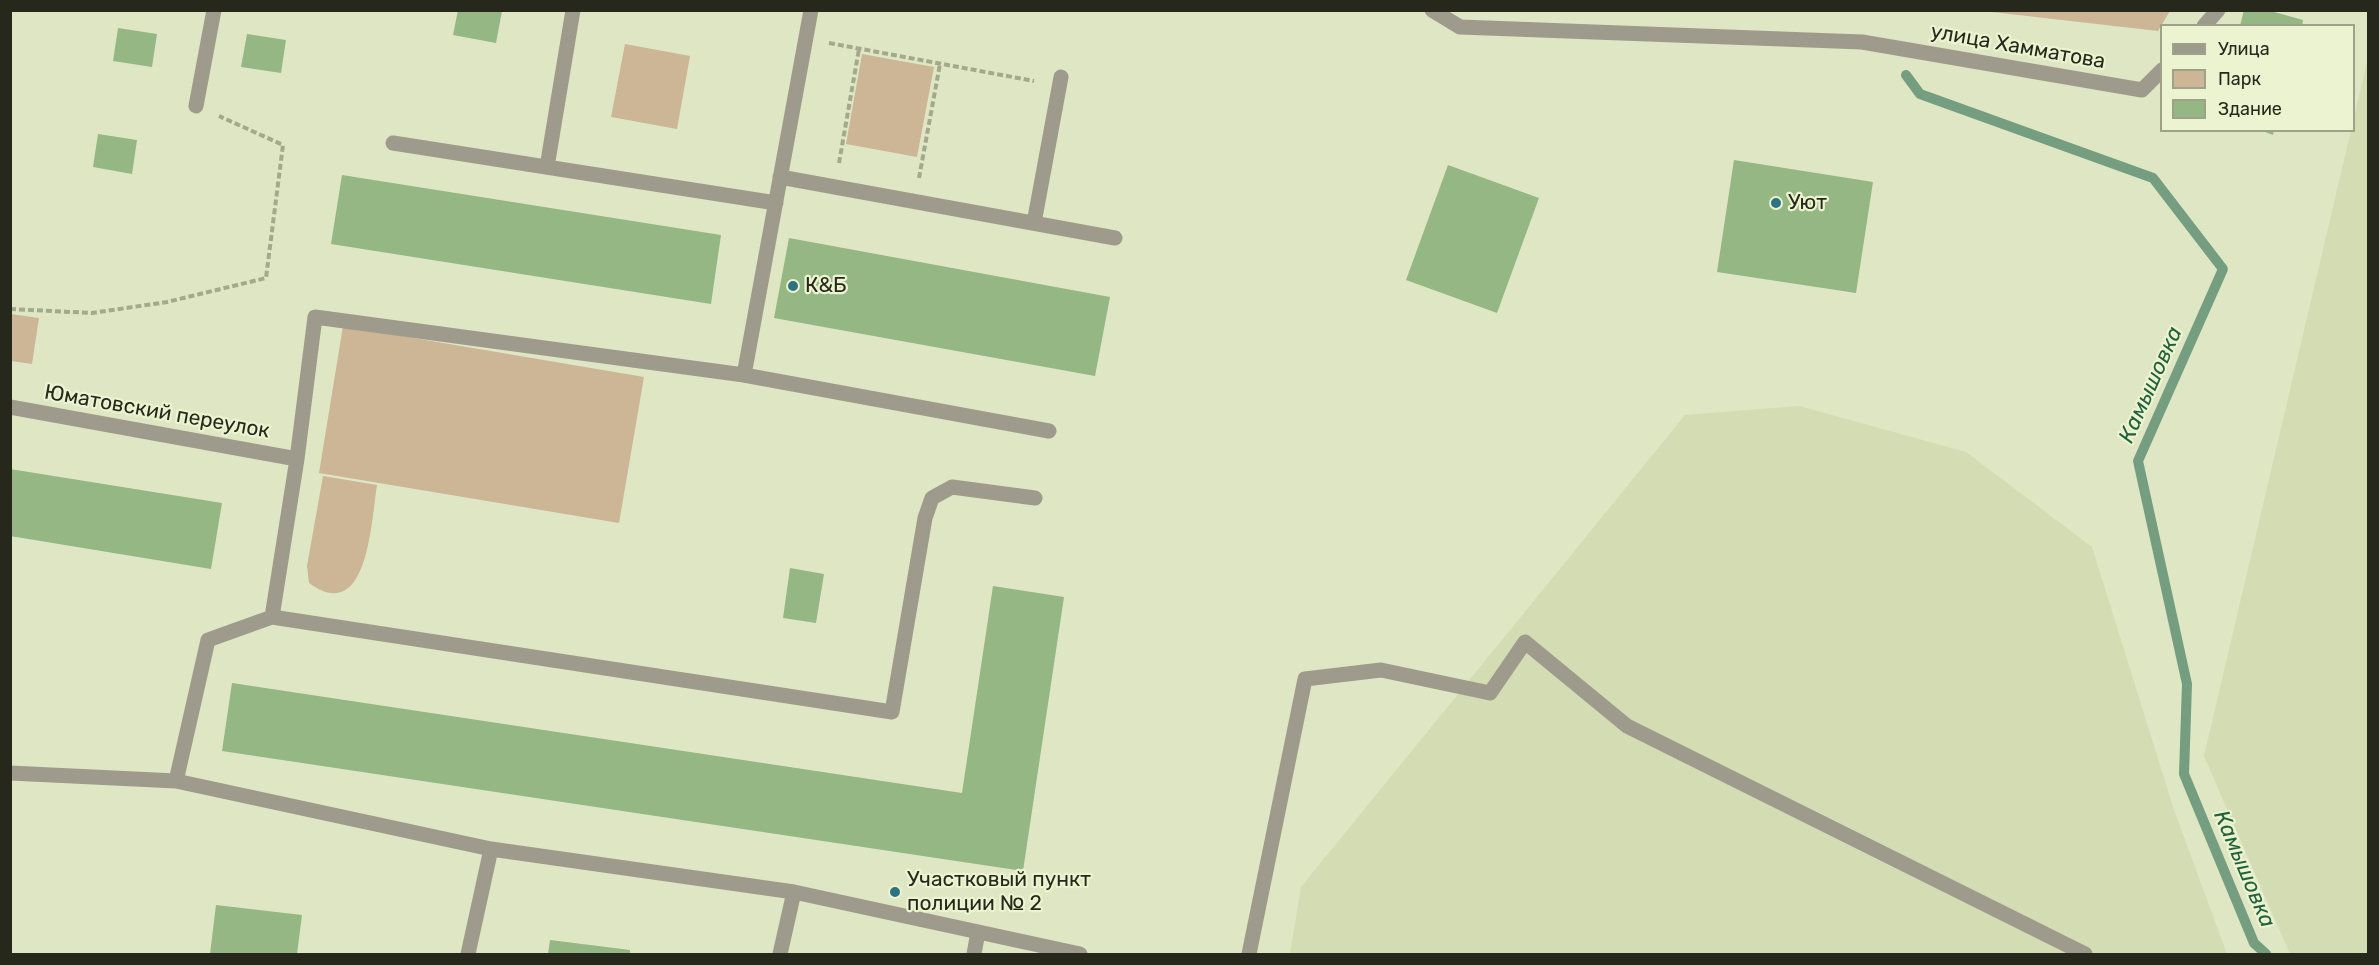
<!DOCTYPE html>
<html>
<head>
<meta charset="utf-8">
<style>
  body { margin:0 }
  #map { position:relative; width:2379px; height:965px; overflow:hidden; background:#dfe6c3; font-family:Rubik,sans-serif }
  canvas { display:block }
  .frame { position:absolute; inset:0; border:12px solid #26281b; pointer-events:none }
  .legend { position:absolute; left:2160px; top:24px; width:195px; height:108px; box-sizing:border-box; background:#ecf3d0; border:2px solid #9da288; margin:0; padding:8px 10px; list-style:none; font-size:18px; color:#26281b }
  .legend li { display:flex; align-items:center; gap:12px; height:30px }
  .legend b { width:30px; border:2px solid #9da288 }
</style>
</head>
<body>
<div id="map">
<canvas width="2379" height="965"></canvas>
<div class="frame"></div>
<ul class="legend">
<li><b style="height:8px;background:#9e9b8c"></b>Улица</li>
<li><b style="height:16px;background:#ccb696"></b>Парк</li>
<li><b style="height:16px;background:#94b784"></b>Здание</li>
</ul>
</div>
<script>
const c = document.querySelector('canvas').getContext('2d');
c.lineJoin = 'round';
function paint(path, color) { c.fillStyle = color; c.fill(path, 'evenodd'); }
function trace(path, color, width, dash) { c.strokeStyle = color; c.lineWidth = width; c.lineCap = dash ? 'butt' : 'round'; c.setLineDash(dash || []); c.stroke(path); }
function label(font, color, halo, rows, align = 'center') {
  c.font = font + ' Rubik,sans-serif'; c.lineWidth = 4.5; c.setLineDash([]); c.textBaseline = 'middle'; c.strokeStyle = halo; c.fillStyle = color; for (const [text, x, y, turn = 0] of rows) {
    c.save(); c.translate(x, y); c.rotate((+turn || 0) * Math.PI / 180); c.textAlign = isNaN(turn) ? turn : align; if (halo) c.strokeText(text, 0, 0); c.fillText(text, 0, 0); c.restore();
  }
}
paint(new Path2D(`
  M 2368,58 L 2368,954 L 2290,954 L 2204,756 Z
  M 1799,406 L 1966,452 L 2092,547 L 2174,810 L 2227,954 L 1290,954 L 1301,887 L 1685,415 Z`), '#d3dcb3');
paint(new Path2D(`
  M 1983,11 L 2170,11 L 2158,31 Z
  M 625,44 L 690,56 L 677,129 L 611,117 Z
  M 862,54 L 934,67 L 917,157 L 846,144 Z
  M 11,314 L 39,318 L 32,364 L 11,361 Z
  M 343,326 L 644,377 L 619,523 L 319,473 Z
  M 323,476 L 377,485 C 371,522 368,626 309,583 L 307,566 Z`), '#ccb696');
trace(new Path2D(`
  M 1906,75 L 1920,94 L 2153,178 L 2223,269 L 2138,461 L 2187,684 L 2184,774 L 2254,943 L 2266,954`), '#749e7f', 10);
paint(new Path2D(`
  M 458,10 L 502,11 L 496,43 L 453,35 Z
  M 2244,10 L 2267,10 L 2303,20 L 2302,26 L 2240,26 Z
  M 118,28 L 157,34 L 152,67 L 113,61 Z
  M 247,34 L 286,40 L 281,73 L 241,67 Z
  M 2260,130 L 2274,130 L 2273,135 Z
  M 98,134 L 137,140 L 132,174 L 93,167 Z
  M 1734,160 L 1873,182 L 1856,293 L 1717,272 Z
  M 1448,165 L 1539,198 L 1497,313 L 1406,280 Z
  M 342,175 L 721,235 L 711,304 L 331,244 Z
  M 789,238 L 1110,297 L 1095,376 L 774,318 Z
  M 10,469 L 222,503 L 211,569 L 10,536 Z
  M 790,568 L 824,574 L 816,623 L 783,618 Z
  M 993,586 L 1064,597 L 1023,871 L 222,751 L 232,683 L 962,793 Z
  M 216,905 L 302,915 L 297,954 L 210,954 Z
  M 550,940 L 630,950 L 630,954 L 548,954 Z`), '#94b784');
trace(new Path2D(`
  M 829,43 L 1034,81
  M 839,163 L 859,49
  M 919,178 L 940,64
  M 10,309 L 92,313 L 167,302 L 266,278 L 283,145 L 219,116`), '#a4a98d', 4, [6, 3]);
trace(new Path2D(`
  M 1432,10 L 1460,27 L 1862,42 L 2142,90 L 2162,70
  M 2204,26 L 2218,10
  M 196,106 L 214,10
  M 393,143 L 776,203
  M 547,167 L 573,10
  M 780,177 L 1115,238
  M 1034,223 L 1061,77
  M 744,375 L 811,10
  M 10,407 L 297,459
  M 272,617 L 297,459 L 315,317 L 744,375 L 1049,431
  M 10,773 L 176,781 L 491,849 L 794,892 L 1080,954
  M 176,781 L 208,640 L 272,617 L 892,712 L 925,518 L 932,498 L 952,487 L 1035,498
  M 468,954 L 491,849
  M 780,954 L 794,892
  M 974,954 L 978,932
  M 1249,954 L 1305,679 L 1381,670 L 1490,693 L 1525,642 L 1627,726 L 2085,954`), '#9e9b8c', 15);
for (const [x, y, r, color] of [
  [1776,203,6,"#2e7381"],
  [793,286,6,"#2e7381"],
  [895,892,6,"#2e7381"]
]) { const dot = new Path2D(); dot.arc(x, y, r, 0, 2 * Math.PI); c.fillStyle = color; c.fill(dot); trace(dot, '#ecf3d0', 2); }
label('21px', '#26281b', '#ecf3d0', [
  ["улица Хамматова",2018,47,10],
  ["Юматовский переулок",157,412,10]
]);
label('21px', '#26281b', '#ecf3d0', [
  ["Уют",1788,203],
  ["К&Б",805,286],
  ["Участковый пункт",907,880],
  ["полиции № 2",907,904]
], 'left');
label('italic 22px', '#21623d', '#ecf3d0', [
  ["Камышовка",2151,385,-66],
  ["Камышовка",2244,869,67]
]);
</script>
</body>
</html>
